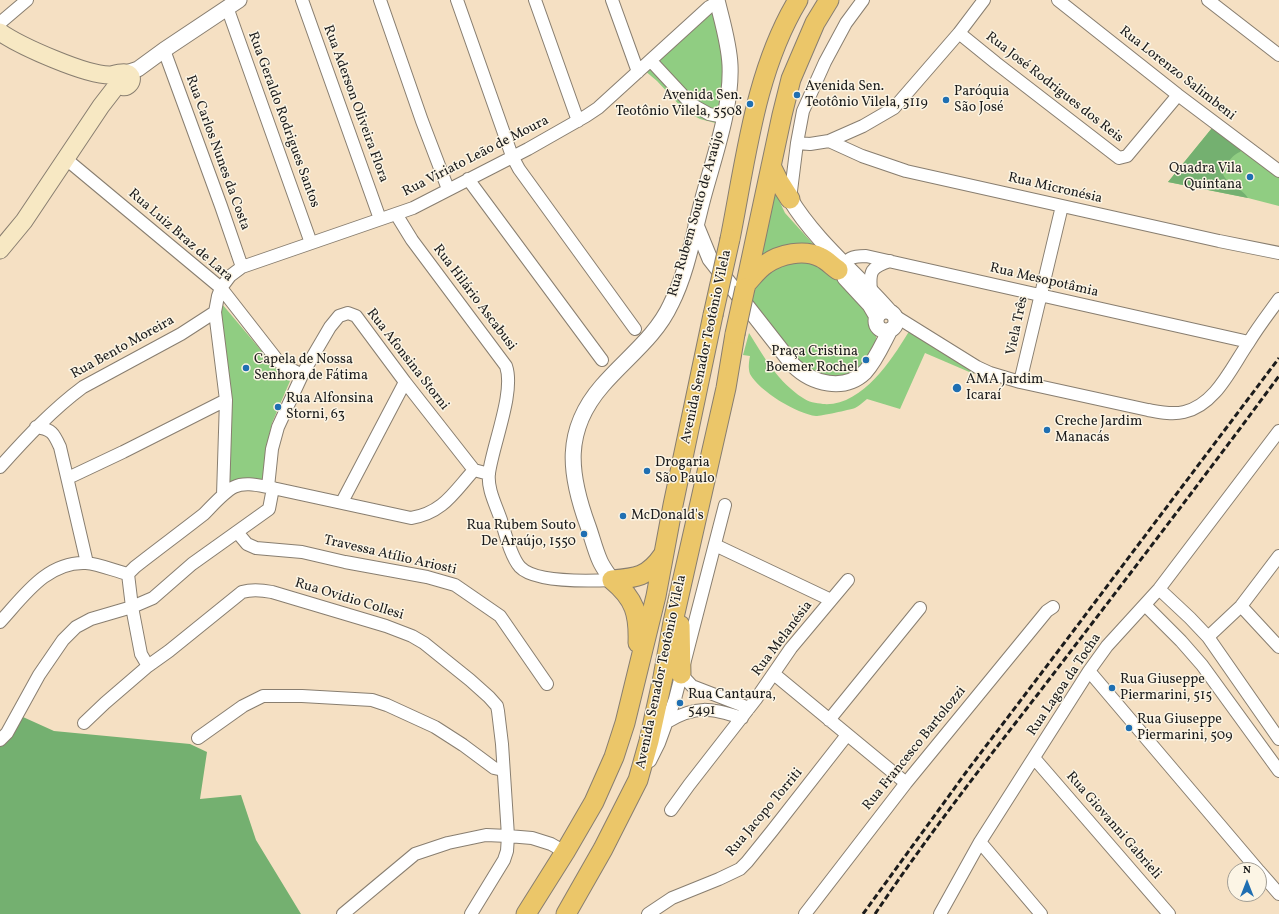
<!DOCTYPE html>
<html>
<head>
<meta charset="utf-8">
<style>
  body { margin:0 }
  #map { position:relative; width:1279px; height:914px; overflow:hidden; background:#f5e0c3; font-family:Vollkorn,serif }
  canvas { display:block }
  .north { position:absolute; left:1227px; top:862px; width:40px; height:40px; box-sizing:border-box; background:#fcf5e5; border:1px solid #a29e95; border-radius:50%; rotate:0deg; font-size:11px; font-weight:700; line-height:16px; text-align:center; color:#1c1c1c }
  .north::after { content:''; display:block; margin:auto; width:14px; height:18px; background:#1f6fb2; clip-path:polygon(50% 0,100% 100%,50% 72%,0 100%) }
</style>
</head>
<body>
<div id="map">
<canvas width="1279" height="914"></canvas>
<div class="north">N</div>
</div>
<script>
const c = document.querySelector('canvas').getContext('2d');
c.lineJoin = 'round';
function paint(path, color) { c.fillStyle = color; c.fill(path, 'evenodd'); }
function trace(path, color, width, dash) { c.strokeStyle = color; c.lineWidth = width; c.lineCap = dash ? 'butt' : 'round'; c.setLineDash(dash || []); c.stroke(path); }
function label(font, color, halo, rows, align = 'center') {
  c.font = font + ' Vollkorn,serif'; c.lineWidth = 3; c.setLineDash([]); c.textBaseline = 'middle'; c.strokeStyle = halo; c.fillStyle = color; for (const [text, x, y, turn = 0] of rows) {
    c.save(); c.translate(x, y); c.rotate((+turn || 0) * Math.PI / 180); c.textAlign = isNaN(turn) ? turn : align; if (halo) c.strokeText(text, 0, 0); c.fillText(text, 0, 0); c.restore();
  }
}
paint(new Path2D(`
  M 716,9 L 727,64 L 719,124 L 700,119 L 685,111 L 657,81 L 644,70 Z
  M 1212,128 L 1279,176 L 1279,206 L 1248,198 L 1168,182 Z
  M 775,192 L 785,213 L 815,246 L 819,255 L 758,260 Z
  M 810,260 L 832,272 L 872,315 C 881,339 874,350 864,372 L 817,387 L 747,301 L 758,284 L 775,265 Z
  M 222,304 L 276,368 L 290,381 L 272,423 L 266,449 L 262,482 L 226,484 L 219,314 Z
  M 912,330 L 968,366 L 974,374 L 925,353 L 900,409 L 867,399 C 863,402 859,406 855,408 C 849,410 821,416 816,416 C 797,414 759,391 750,374 C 748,368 749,361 750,356 L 743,355 L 749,333 C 764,357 778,382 803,398 C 808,402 816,403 823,404 C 861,407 891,361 908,333 Z`), '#90cd82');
paint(new Path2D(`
  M 1212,128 L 1242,149 L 1240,152 C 1233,154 1223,167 1223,174 C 1227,185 1242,188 1248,198 L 1168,182 Z
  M 23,717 L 54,731 L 190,744 L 207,752 L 200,799 L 241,795 L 256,840 L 301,914 L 0,914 L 0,743 Z`), '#74b070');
const minor = new Path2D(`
  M 302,0 L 380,219
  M 380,0 L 422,121 L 448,189
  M 457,0 L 512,156 L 519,169 L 635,329
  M 535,0 L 578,121
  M 612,0 L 638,72
  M 1058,0 L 1178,95 L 1279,171
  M 1208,0 L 1279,55
  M 227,7 L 311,243
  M 0,23 L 27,0
  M 959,33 L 996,63 L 1119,158 L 1127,156 L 1178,95
  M 164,50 L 221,206 L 242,267
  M 651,61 L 691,104 L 709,114 L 724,117
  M 829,141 L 862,156 L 906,171 L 1219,241 L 1279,253
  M 797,143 L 810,144 L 829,141 L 863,126 L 894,108 L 959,33 L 984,0
  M 66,159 L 221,288 L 278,361 L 283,365 L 302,375
  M 468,179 L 602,360
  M 790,199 L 797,143 L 803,111 L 825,62 L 846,23 L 863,0
  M 396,214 L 412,240 L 506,366 C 515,392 493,444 489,473 C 487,489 496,505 501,520 C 505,533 511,557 520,567 C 535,583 590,581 612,580
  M 838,270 C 849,258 851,256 866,256 L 1249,342
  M 871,291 C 869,271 871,267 890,261
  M 895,316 L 977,367 L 990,373 L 1020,382 L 1148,410 C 1159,412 1172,415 1184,412 C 1216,405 1232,366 1249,342 C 1258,327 1269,313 1279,299
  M 1020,382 L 1062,206
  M 36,427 C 52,429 54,434 60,447 L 87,563
  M 0,467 C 26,438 52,410 83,387 L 181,334 L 215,312
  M 68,478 L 123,452 L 226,400
  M 268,487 L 272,449 L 278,427 L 303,373 L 330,327 L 339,316 L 348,313 L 356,316 L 405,382 L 474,470
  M 223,495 L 226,400 L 215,312 L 218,296 L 221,288 L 230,276 L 242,267 L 413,208 L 528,149 L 586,116 L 598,108 L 709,7 L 718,2
  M 342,502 L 405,382
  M 237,532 L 247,544 L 256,548 L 302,552 L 345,562 L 427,577 L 455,585 L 500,616 L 547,684
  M 715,545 L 831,600
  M 128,574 L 132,607 L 141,654 L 148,666
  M 1159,589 L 1190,618 L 1208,637 L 1279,739
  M 1145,605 L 1181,641 L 1202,665 L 1279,771
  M 1241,606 L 1279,647
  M 0,622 C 23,597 47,561 86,563 C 99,564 115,571 128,574 L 135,567 C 158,549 181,532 204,514 C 212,506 224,492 234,487 C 244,482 257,485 268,487 L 411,518 C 443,513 454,492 474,470 L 489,474
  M 1208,637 L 1241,606 L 1279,556
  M 1089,671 L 1258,870
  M 681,674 L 692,686 L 749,708
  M 774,674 L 906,783
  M 829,720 L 920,608
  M 667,722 C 696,705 711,708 742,718
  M 84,723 L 105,703 L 148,666 L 169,651 L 242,592 C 252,589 262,590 272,592 L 386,626 L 412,636 L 424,643 L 470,680 L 489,697 L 497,706 L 498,711 L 502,744 L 508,836 L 507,851 L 504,860 L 471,914
  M 198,738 L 243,706 L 263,696 L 302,696 L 372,700 L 387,705 L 435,727 L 463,745 L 494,768 L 503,770
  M 0,740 L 7,733 L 39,675 L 63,640 L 76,627 L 91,619 L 132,607 L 153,598 L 192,564 L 269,509 L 273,488
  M 1034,758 L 1169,914
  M 650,761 L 659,743 L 675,699 L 725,505
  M 671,810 L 689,785 L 756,699 L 791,648 L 848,580
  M 980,842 L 1041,914
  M 1259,871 L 1279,894
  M 343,914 L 415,854 L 448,843 L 486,835 L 508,836 L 532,838 L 551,844 L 565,852
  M 648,914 L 672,898 L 719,879 L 740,869 L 747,862 L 772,831 L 847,735
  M 805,914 L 906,783 L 1047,611 L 1053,607
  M 940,914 L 980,842 L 1089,671 L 1107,646 L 1159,589 L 1279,431`);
const tertiary = new Path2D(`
  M 126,73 L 138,69 L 164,50 L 239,0
  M 790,199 C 816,242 857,274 889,311
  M 696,225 L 710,259 L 793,365 C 812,384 844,392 865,372 C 876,360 883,343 890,330
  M 845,278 L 870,305 L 877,317
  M876 321a10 10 0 1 1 20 0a10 10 0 1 1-20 0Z
  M 612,580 C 608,574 603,568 600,561 C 595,550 592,537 588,526 C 569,474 563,431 602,386 C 625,359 656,337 671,304 C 687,273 694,232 703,198 C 714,157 732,107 730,65 C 729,43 722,21 717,0`);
const secondary = new Path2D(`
  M 0,32 C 20,46 87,76 111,75 C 115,74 122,72 126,73 C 140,77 123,97 117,80 L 120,75
  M 0,250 L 24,221 L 101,106 L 118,84`);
const primary = new Path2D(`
  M 771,166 L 778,180 L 790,199
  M 730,239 C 746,159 755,71 798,0
  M 746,284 C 752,278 758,269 766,264 C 780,254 804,249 820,257 C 827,260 832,266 838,270
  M 745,288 L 782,115 L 791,79 L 815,23 L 829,0
  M 612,580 C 635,599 639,614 638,643
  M 612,580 C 636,578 648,577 663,555
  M 680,625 L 681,674
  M 526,914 L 565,852 L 594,802 L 614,757 L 625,723 L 656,596 L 673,505 L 713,315
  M 566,914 L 603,849 L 638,780 L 649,741 L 663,677 L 673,622 L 726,388 L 735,334`);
trace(minor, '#887e70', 14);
trace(tertiary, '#887e70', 17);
trace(secondary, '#887e70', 19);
trace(primary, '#887e70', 21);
trace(minor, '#fff', 12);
trace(tertiary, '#fff', 15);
trace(secondary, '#f7e8c3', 17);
trace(primary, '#ebc669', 19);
trace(new Path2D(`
  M 863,914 L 967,771 L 1065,642 L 1279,358
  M 875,914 C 926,838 982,766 1038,694 C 1119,588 1200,483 1279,376`), '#1c1c1c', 3, [6, 3]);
const primaryBridge = new Path2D(`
  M 713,315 L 730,239
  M 735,334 L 745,288`);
trace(primaryBridge, '#887e70', 21, []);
trace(primaryBridge, '#ebc669', 19);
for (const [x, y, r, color] of [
  [797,95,4,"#1f6fb2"],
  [946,100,4,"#1f6fb2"],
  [750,104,4,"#1f6fb2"],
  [1250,177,4,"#1f6fb2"],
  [866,360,4,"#1f6fb2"],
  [246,368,4,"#1f6fb2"],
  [957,388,5,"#1f6fb2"],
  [278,407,4,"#1f6fb2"],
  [1047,430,4,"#1f6fb2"],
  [647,471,4,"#1f6fb2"],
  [623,516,4,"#1f6fb2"],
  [584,534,4,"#1f6fb2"],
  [1112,688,4,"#1f6fb2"],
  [680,703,4,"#1f6fb2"],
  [1129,728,4,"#1f6fb2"]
]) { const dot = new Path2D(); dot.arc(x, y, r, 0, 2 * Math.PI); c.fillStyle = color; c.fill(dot); trace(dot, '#fcf5e5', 1.5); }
label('14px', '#1c1c1c', '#fcf5e5', [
  ["Rua Lorenzo Salimbeni",1177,74,38],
  ["Rua José Rodrigues dos Reis",1054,88,38],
  ["Rua Aderson Oliveira Flora",355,104,70],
  ["Rua Geraldo Rodrigues Santos",283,120,70],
  ["Rua Carlos Nunes da Costa",217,153,70],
  ["Rua Viriato Leão de Moura",476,157,-27],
  ["Rua Micronésia",1055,189,13],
  ["Rua Rubem Souto de Araújo",697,214,-74],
  ["Rua Luiz Braz de Lara",180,236,41],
  ["Rua Mesopotâmia",1044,281,13],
  ["Rua Hilário Ascabusi",474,298,53],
  ["Viela Três",1018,326,-78],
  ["Avenida Senador Teotônio Vilela",707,347,-78],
  ["Rua Bento Moreira",123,348,-29],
  ["Rua Afonsina Storni",407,360,52],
  ["Travessa Atílio Ariosti",390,556,13],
  ["Rua Ovidio Collesi",349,600,17],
  ["Rua Melanésia",783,639,-53],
  ["Avenida Senador Teotônio Vilela",662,672,-78],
  ["Rua Lagoa da Tocha",1065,685,-56],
  ["Rua Francesco Bartolozzi",915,749,-51],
  ["Rua Jacopo Torriti",765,813,-50],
  ["Rua Giovanni Gabrieli",1113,826,49]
]);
label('14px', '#1c1c1c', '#fcf5e5', [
  ["Avenida Sen.",805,87],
  ["Teotônio Vilela, 5119",805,103],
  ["Paróquia",954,92],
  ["São José",954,108],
  ["Avenida Sen.",742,96,"right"],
  ["Teotônio Vilela, 5508",742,112,"right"],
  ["Quadra Vila",1242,169,"right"],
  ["Quintana",1242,185,"right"],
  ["Praça Cristina",858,352,"right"],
  ["Boemer Rochel",858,368,"right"],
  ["Capela de Nossa",254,360],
  ["Senhora de Fátima",254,376],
  ["AMA Jardim",966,380],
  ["Icaraí",966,396],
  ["Rua Alfonsina",286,399],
  ["Storni, 63",286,415],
  ["Creche Jardim",1055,422],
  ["Manacás",1055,438],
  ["Drogaria",655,463],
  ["São Paulo",655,479],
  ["McDonald's",631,516],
  ["Rua Rubem Souto",576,526,"right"],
  ["De Araújo, 1550",576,542,"right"],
  ["Rua Giuseppe",1120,680],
  ["Piermarini, 515",1120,696],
  ["Rua Cantaura,",688,695],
  ["5491",688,711],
  ["Rua Giuseppe",1137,720],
  ["Piermarini, 509",1137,736]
], 'left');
</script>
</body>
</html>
